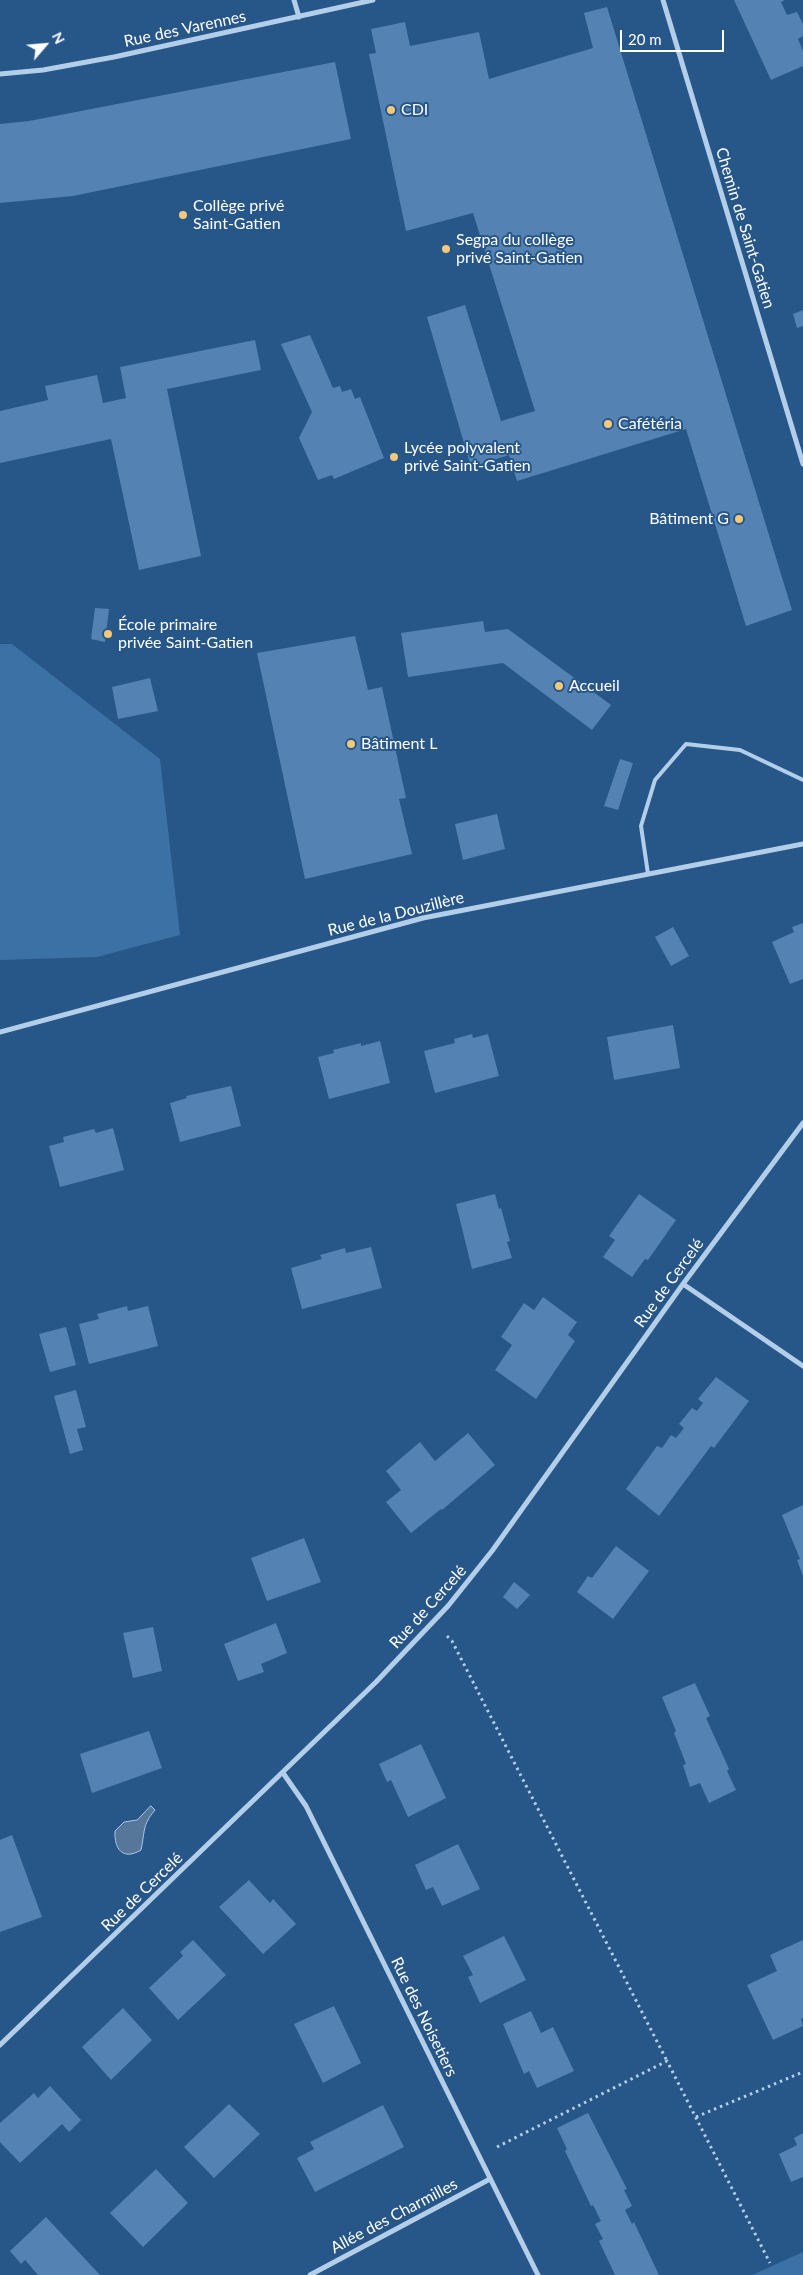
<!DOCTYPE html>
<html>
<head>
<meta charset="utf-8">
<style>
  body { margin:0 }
  #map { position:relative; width:803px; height:2275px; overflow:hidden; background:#275688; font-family:Lato,sans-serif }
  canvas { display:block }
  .north { position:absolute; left:20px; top:20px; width:50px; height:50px; -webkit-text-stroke:4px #275688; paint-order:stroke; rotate:63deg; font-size:14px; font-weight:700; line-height:20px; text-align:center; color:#fff }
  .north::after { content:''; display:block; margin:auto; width:18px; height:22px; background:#fff; clip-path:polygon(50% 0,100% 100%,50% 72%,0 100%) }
  .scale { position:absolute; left:620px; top:30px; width:104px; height:22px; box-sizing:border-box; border:2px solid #fff; border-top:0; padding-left:6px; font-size:15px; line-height:18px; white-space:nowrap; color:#fff; -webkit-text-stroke:4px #275688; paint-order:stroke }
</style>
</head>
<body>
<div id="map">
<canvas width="803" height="2275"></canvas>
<div class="north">N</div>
<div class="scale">20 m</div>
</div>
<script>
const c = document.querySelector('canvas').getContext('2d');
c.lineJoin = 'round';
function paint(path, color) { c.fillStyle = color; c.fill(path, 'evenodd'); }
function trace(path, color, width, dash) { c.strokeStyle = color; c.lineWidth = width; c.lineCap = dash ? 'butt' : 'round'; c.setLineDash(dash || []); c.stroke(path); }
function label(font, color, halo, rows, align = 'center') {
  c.font = font + ' Lato,sans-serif'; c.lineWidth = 4; c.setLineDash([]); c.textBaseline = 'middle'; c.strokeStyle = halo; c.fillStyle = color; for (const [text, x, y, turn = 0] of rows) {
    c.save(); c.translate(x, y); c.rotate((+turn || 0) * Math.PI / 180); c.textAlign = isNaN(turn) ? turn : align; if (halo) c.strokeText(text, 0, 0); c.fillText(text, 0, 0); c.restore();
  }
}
paint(new Path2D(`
  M 0,644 L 12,644 L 160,759 L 180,935 L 97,957 L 0,960 Z
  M 803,2252 L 803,2275 L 752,2275 Z`), '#3c71a5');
const water = new Path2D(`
  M 151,1806 L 155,1810 C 142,1825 145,1832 141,1850 C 123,1861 114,1849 115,1831 L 124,1822 L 137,1820 Z`);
paint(water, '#57779a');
trace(water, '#a8c9e9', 1);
paint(new Path2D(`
  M 734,0 L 785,0 L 781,2 L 787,15 L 797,12 L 803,24 L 803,36 L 798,39 L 803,51 L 803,66 L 771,80 Z
  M 607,7 L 792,610 L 746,626 L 686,429 L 517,481 L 509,455 L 471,467 L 427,317 L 465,305 L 501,421 L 535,411 L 473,213 L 406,231 L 369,54 L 376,53 L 371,29 L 405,22 L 410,46 L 479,32 L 489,79 L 593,48 L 584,13 Z
  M 335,62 L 351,139 L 73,196 L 0,203 L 0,124 L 29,121 Z
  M 803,310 L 803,326 L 797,328 L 793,314 Z
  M 310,335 L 333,388 L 340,386 L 342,392 L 351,389 L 355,399 L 360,397 L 384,458 L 334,479 L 332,475 L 318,480 L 299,438 L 312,412 L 281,344 Z
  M 255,340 L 261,370 L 167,389 L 201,556 L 139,570 L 111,439 L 0,463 L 0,411 L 48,400 L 45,386 L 97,375 L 103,403 L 126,398 L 120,367 Z
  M 95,608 L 109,609 L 105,642 L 91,639 Z
  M 483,621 L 485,632 L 508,629 L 611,705 L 592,730 L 503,663 L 408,677 L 401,633 Z
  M 355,636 L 368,690 L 382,687 L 406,798 L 399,799 L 412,854 L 305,879 L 257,653 Z
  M 150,678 L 158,711 L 118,719 L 112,687 Z
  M 620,759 L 633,763 L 618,810 L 604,806 Z
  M 497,814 L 505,849 L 463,860 L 455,824 Z
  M 803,923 L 803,979 L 790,984 L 772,942 L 794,932 L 792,927 Z
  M 673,927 L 689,956 L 671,966 L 655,937 Z
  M 673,1025 L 680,1068 L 614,1080 L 607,1037 Z
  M 472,1034 L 473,1038 L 488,1034 L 499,1076 L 435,1093 L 424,1051 L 455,1043 L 454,1039 Z
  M 380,1041 L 390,1083 L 329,1099 L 318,1057 L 334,1053 L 333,1050 L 361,1043 L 361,1046 Z
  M 231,1086 L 241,1126 L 180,1142 L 170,1103 L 187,1098 L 186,1096 Z
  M 113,1128 L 124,1170 L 60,1187 L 49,1146 L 64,1142 L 63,1137 L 94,1129 L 96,1133 Z
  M 495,1194 L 499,1209 L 501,1208 L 510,1241 L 507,1242 L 512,1258 L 472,1269 L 456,1204 Z
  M 639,1194 L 676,1220 L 648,1260 L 645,1259 L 632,1277 L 603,1257 L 615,1240 L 609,1236 Z
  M 371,1247 L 382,1288 L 302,1309 L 291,1268 L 322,1259 L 320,1255 L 345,1248 L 346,1253 Z
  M 543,1297 L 577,1322 L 568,1335 L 575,1341 L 536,1399 L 495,1370 L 512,1345 L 501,1337 L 524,1303 L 534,1310 Z
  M 127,1306 L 128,1311 L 148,1306 L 158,1346 L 89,1364 L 79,1324 L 99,1319 L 97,1314 Z
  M 66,1327 L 76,1365 L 50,1372 L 39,1334 Z
  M 716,1377 L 749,1401 L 714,1448 L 711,1446 L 659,1516 L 626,1489 L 657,1446 L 662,1448 L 671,1435 L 676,1438 L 684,1428 L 679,1424 L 692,1408 L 697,1411 L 703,1403 L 698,1399 Z
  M 76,1390 L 86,1427 L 77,1429 L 83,1450 L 70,1454 L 54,1396 Z
  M 468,1433 L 495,1465 L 442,1510 L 441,1509 L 411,1533 L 386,1502 L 401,1490 L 386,1471 L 420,1442 L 435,1461 Z
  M 803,1505 L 803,1576 L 797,1560 L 800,1559 L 782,1515 Z
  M 304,1538 L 321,1582 L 267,1601 L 251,1558 Z
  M 616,1546 L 649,1571 L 613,1619 L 577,1592 L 588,1576 L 592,1578 Z
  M 514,1582 L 530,1595 L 517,1609 L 503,1597 Z
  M 276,1623 L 287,1653 L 261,1664 L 264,1672 L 238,1681 L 224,1644 Z
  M 153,1627 L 162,1671 L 133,1678 L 123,1633 Z
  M 695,1683 L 710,1716 L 706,1718 L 729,1769 L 727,1771 L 736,1790 L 709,1803 L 700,1783 L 690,1787 L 683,1765 L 686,1764 L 674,1733 L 676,1731 L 662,1697 Z
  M 149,1731 L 162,1768 L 92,1793 L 80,1754 Z
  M 421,1744 L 446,1798 L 408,1817 L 391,1780 L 387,1782 L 379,1764 Z
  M 12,1835 L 42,1917 L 0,1932 L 0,1840 Z
  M 458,1844 L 480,1889 L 442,1906 L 433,1887 L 426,1890 L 415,1865 Z
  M 249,1880 L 270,1903 L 273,1899 L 296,1924 L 263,1954 L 219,1907 Z
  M 504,1936 L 526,1980 L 480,2003 L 468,1977 L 473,1975 L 463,1956 Z
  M 193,1940 L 226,1975 L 178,2020 L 149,1988 L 183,1956 L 180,1952 Z
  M 803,1940 L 803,2018 L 801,2019 L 803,2026 L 773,2040 L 747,1985 L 777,1971 L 770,1955 Z
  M 334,2006 L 361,2063 L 323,2083 L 294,2024 Z
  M 123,2008 L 152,2040 L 111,2080 L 82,2047 Z
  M 531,2011 L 541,2033 L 553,2027 L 574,2071 L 537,2088 L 529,2071 L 524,2074 L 503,2024 Z
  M 50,2086 L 81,2120 L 69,2132 L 62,2124 L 20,2163 L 0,2142 L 0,2123 L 34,2093 L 38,2098 Z
  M 229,2104 L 260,2134 L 214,2178 L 184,2147 Z
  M 383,2105 L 404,2147 L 315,2192 L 297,2158 L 314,2149 L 310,2142 Z
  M 588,2113 L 627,2189 L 624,2190 L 632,2206 L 625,2210 L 632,2224 L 634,2222 L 659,2275 L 615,2275 L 599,2241 L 603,2239 L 595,2224 L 601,2221 L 593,2205 L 591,2206 L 565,2151 L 567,2149 L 557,2128 Z
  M 803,2133 L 803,2177 L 791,2182 L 779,2154 L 797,2145 L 794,2138 Z
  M 156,2169 L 188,2203 L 143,2247 L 110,2213 Z
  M 46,2217 L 100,2275 L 38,2275 L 25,2260 L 21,2264 L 10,2251 Z`), '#5482b2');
trace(new Path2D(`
  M 447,1636 L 452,1641 L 667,2061
  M 696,2117 L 803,2072
  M 497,2147 L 667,2061 L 770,2263`), '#b3cee9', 3, [2.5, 4]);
trace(new Path2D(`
  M 648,874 L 641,826 L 655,780 L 686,744 L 740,750 L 803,780`), '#b3cee9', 4);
trace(new Path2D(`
  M 294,0 L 299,17
  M 663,0 L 803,464
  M 0,74 L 43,70 L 114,57 L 373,0
  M 0,1032 L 423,918 L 803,844
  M 683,1284 L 803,1366
  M 283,1773 L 306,1806 L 538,2275
  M 0,2045 L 376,1682 L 448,1606 L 492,1551 L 683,1284 L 803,1123
  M 310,2275 L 490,2179`), '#b3cee9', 5);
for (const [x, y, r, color] of [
  [391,110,5,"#f1c979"],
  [183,215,5,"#f1c979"],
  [446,249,5,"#f1c979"],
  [608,424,5,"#f1c979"],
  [394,457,5,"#f1c979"],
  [739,519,5,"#f1c979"],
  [108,634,5,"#f1c979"],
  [559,686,5,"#f1c979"],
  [351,744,5,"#f1c979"]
]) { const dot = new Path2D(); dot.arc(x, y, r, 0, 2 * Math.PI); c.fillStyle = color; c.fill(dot); trace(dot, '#275688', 2); }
label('16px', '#fff', '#275688', [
  ["Rue des Varennes",185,29,-12],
  ["Chemin de Saint-Gatien",745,228,73],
  ["Rue de la Douzillère",396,914,-14],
  ["Rue de Cercelé",669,1283,-54],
  ["Rue de Cercelé",428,1607,-48],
  ["Rue de Cercelé",142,1892,-44],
  ["Rue des Noisetiers",424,2017,64],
  ["Allée des Charmilles",394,2216,-28]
]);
label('16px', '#fff', '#275688', [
  ["CDI",401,110],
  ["Collège privé",193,206],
  ["Saint-Gatien",193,224],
  ["Segpa du collège",456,240],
  ["privé Saint-Gatien",456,258],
  ["Cafétéria",618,424],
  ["Lycée polyvalent",404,448],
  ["privé Saint-Gatien",404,466],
  ["Bâtiment G",729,519,"right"],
  ["École primaire",118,625],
  ["privée Saint-Gatien",118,643],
  ["Accueil",569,686],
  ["Bâtiment L",361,744]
], 'left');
</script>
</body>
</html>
